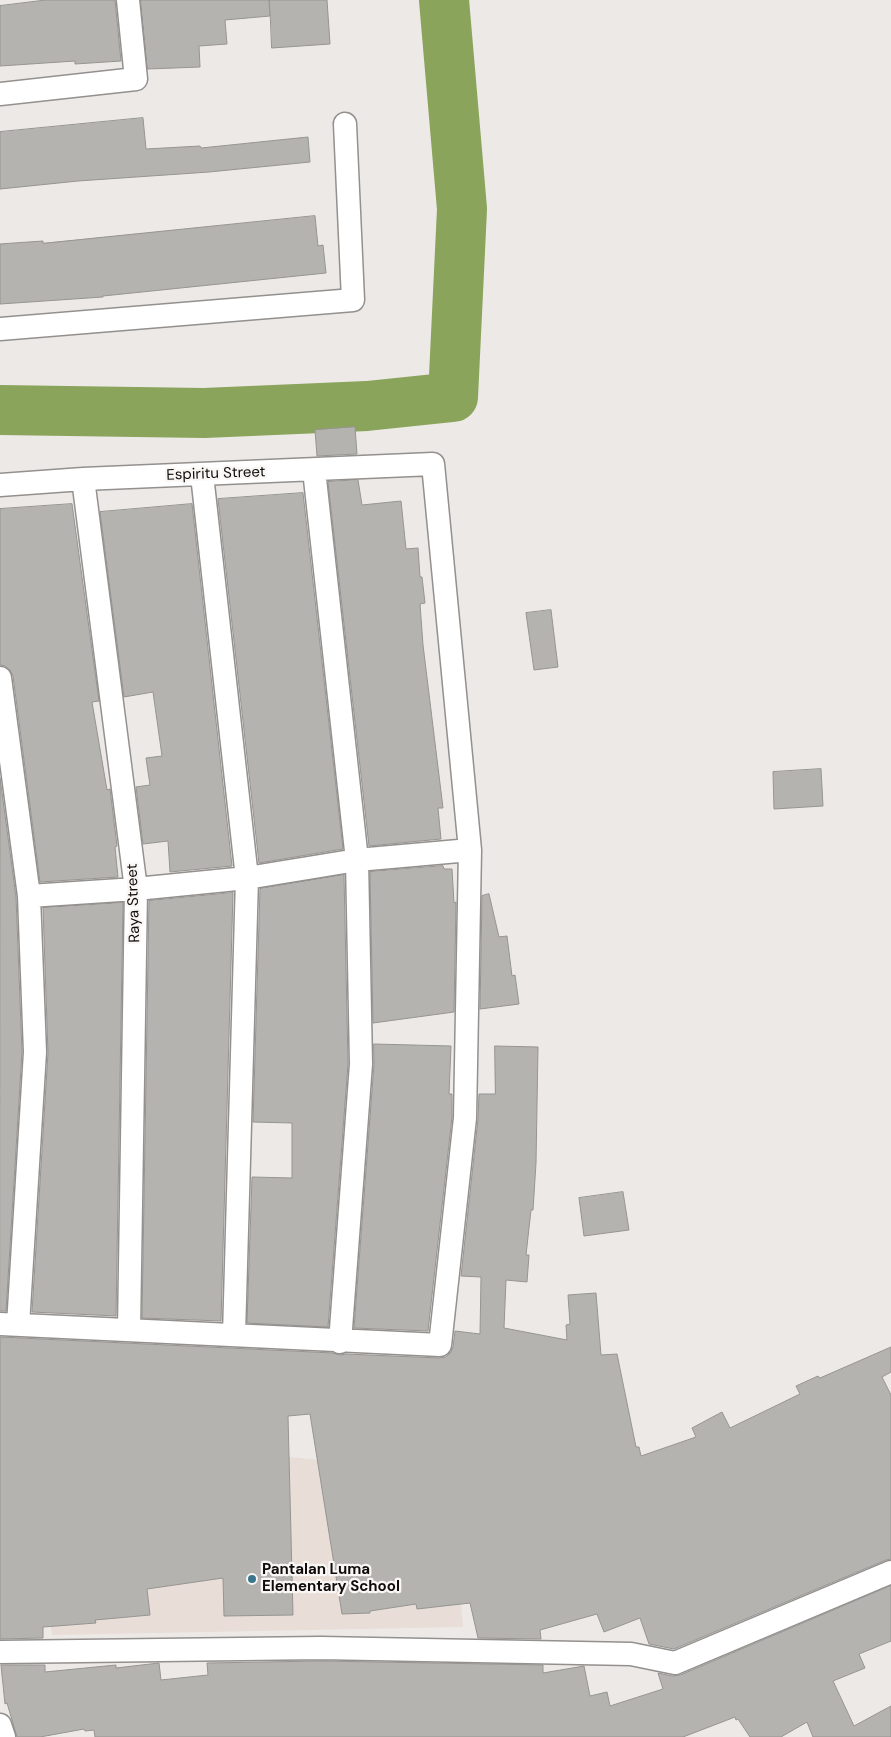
<!DOCTYPE html>
<html>
<head>
<meta charset="utf-8">
<style>
  body { margin:0 }
  canvas { display:block; background:#ece9e7 }
</style>
</head>
<body>
<canvas width="891" height="1737"></canvas>
<script>
const c = document.querySelector('canvas').getContext('2d');
c.lineJoin = 'round';
function paint(path, color) { c.fillStyle = color; c.fill(path, 'evenodd'); }
function trace(path, color, width, dash) { c.strokeStyle = color; c.lineWidth = width; c.lineCap = dash ? 'butt' : 'round'; c.setLineDash(dash || []); c.stroke(path); }
function label(font, color, halo, rows, align = 'center') {
  c.font = font + ' "DM Sans",sans-serif'; c.lineWidth = 4.5; c.setLineDash([]); c.textBaseline = 'middle'; c.strokeStyle = halo; c.fillStyle = color; for (const [text, x, y, turn = 0] of rows) {
    c.save(); c.translate(x, y); c.rotate((+turn || 0) * Math.PI / 180); c.textAlign = isNaN(turn) ? turn : align; if (halo) c.strokeText(text, 0, 0); c.fillText(text, 0, 0); c.restore();
  }
}
paint(new Path2D(`
  M 82,1438 L 451,1472 L 463,1627 L 52,1635 L 38,1531 Z`), '#e8ddd7');
trace(new Path2D(`
  M 0,410 L 204,413 L 367,406 L 453,397 L 462,209 L 444,0`), '#8ba45b', 50);
const building = new Path2D(`
  M 46,0 L 115,0 L 121,61 L 75,64 L 75,61 L 0,66 L 0,6 Z
  M 141,0 L 269,0 L 270,16 L 225,20 L 227,44 L 199,46 L 200,67 L 148,69 Z
  M 270,0 L 327,0 L 330,44 L 272,48 Z
  M 143,118 L 146,149 L 200,146 L 201,148 L 308,137 L 310,162 L 209,172 L 78,181 L 0,189 L 0,132 Z
  M 315,216 L 318,246 L 323,245 L 326,273 L 103,296 L 103,297 L 0,304 L 0,244 L 43,241 L 43,243 Z
  M 355,427 L 357,454 L 317,456 L 315,430 Z
  M 358,480 L 362,505 L 401,501 L 406,549 L 418,548 L 420,577 L 422,577 L 425,603 L 420,604 L 423,645 L 443,808 L 438,808 L 441,839 L 369,846 L 328,482 Z
  M 303,493 L 343,849 L 259,863 L 218,499 Z
  M 72,504 L 99,701 L 92,702 L 107,790 L 110,789 L 117,846 L 115,847 L 118,877 L 40,882 L 13,676 L 10,670 L 5,666 L 0,665 L 0,509 Z
  M 192,504 L 232,866 L 170,872 L 168,841 L 143,844 L 136,787 L 150,785 L 146,758 L 162,756 L 153,692 L 124,697 L 100,512 Z
  M 551,610 L 558,667 L 534,670 L 526,613 Z
  M 821,769 L 823,806 L 774,809 L 773,772 Z
  M 0,778 L 16,897 L 22,1052 L 6,1311 L 0,1311 Z
  M 443,866 L 444,869 L 452,869 L 454,903 L 456,902 L 454,1012 L 373,1023 L 370,872 Z
  M 344,875 L 348,1064 L 328,1327 L 247,1323 L 252,1177 L 292,1178 L 292,1123 L 253,1122 L 260,889 Z
  M 233,893 L 221,1321 L 142,1318 L 149,901 Z
  M 489,894 L 499,937 L 507,936 L 512,976 L 515,975 L 519,1004 L 480,1009 L 482,896 Z
  M 123,903 L 116,1316 L 32,1312 L 48,1053 L 43,908 Z
  M 374,1044 L 451,1046 L 449,1094 L 452,1094 L 452,1117 L 428,1331 L 354,1328 L 374,1065 Z
  M 495,1046 L 538,1047 L 536,1163 L 533,1210 L 531,1210 L 526,1255 L 529,1255 L 527,1282 L 506,1280 L 504,1328 L 567,1340 L 566,1325 L 570,1324 L 568,1295 L 596,1293 L 601,1355 L 617,1354 L 636,1447 L 639,1447 L 641,1456 L 696,1437 L 692,1428 L 722,1412 L 730,1428 L 800,1394 L 796,1386 L 818,1376 L 820,1378 L 891,1347 L 891,1372 L 882,1377 L 891,1395 L 891,1559 L 886,1560 L 674,1649 L 649,1644 L 640,1618 L 604,1632 L 597,1614 L 540,1630 L 541,1639 L 478,1638 L 470,1603 L 417,1609 L 416,1604 L 370,1611 L 370,1613 L 342,1614 L 310,1414 L 288,1416 L 293,1615 L 224,1616 L 223,1578 L 147,1589 L 150,1615 L 95,1620 L 96,1623 L 43,1627 L 43,1638 L 0,1639 L 0,1337 L 333,1353 L 340,1355 L 346,1354 L 439,1358 L 446,1357 L 451,1352 L 453,1347 L 455,1331 L 480,1334 L 481,1277 L 461,1276 L 478,1119 L 479,1094 L 495,1094 Z
  M 623,1192 L 629,1230 L 584,1236 L 579,1198 Z
  M 891,1586 L 891,1641 L 859,1654 L 865,1668 L 833,1681 L 854,1726 L 891,1706 L 891,1737 L 813,1737 L 807,1722 L 781,1737 L 750,1737 L 738,1719 L 736,1720 L 735,1717 L 683,1737 L 95,1737 L 94,1730 L 85,1731 L 84,1729 L 40,1737 L 17,1737 L 7,1703 L 5,1704 L 1,1665 L 45,1665 L 45,1672 L 116,1665 L 116,1668 L 159,1663 L 161,1680 L 208,1675 L 207,1663 L 321,1661 L 543,1665 L 543,1673 L 584,1666 L 590,1696 L 607,1692 L 610,1706 L 663,1689 L 658,1673 L 672,1676 L 680,1675 Z`);
paint(building, '#b4b3b0');
trace(building, '#969592', 1);
const street = new Path2D(`
  M 0,94 L 136,79 L 128,0
  M 0,329 L 353,300 L 345,124
  M 314,470 L 357,860 L 361,1064 L 340,1342
  M 202,475 L 247,878 L 234,1335
  M 83,479 L 136,889 L 129,1330
  M 0,485 L 83,479 L 433,464 L 470,850 L 465,1118 L 440,1345 L 0,1324
  M 0,678 L 29,896 L 35,1052 L 18,1325
  M 29,896 L 136,889 L 247,878 L 357,860 L 470,850
  M 0,1652 L 321,1648 L 631,1654 L 675,1663 L 891,1572
  M 0,1725 L 4,1737`);
trace(street, '#93908e', 25);
trace(street, '#fff', 22);
for (const [x, y, r, color] of [
  [252,1579,5,"#3a758d"]
]) { const dot = new Path2D(); dot.arc(x, y, r, 0, 2 * Math.PI); c.fillStyle = color; c.fill(dot); trace(dot, '#f9f6f4', 2); }
label('15px', '#0e0d0c', '#f9f6f4', [
  ["Espiritu Street",216,474,-2],
  ["Raya Street",134,903,-92]
]);
label('bold 15px', '#0e0d0c', '#f9f6f4', [
  ["Pantalan Luma",262,1570],
  ["Elementary School",262,1587]
], 'left');
</script>
</body>
</html>
